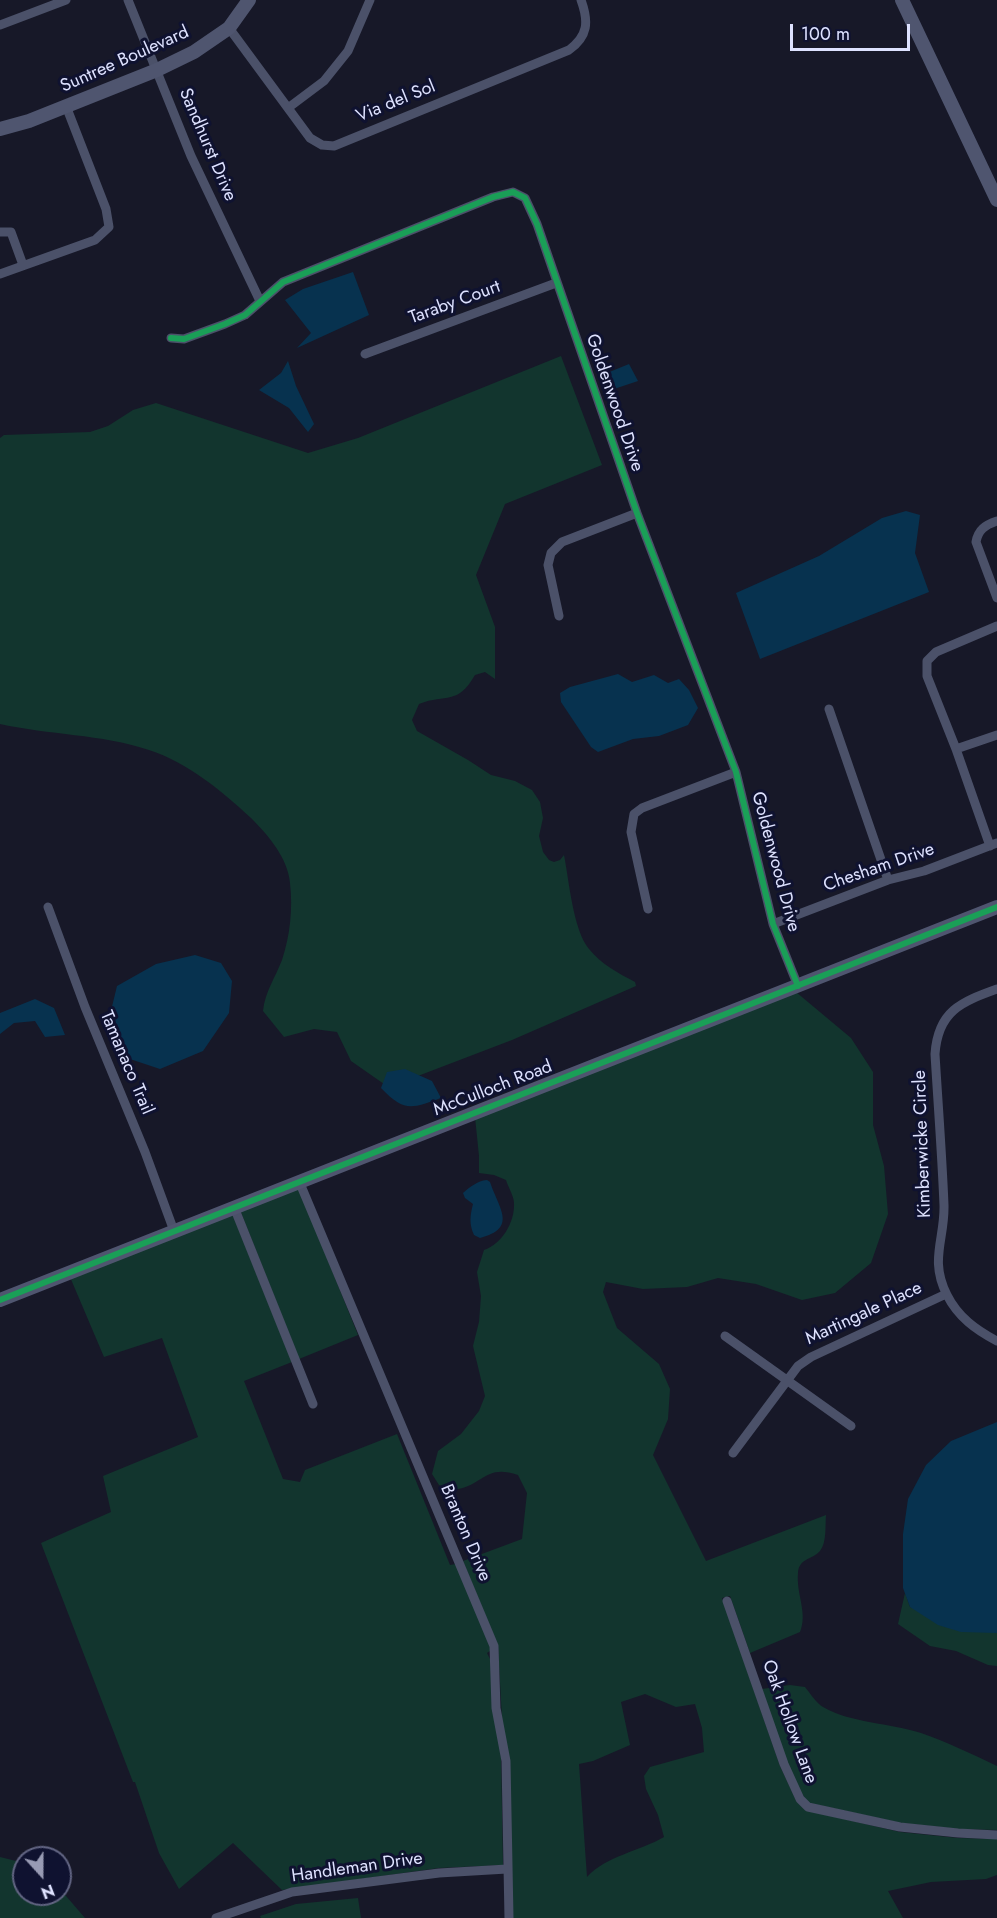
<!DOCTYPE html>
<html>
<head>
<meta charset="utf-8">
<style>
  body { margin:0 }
  #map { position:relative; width:997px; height:1918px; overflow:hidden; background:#171828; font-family:Jost,sans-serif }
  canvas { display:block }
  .north { position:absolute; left:12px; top:1846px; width:60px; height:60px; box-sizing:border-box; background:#0f1230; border:2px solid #626583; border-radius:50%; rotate:159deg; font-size:16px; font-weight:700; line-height:24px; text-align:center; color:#dee2ff }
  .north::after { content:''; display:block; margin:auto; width:21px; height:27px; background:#989bb4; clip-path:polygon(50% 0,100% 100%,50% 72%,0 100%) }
  .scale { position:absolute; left:790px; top:24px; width:120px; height:27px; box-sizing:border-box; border:3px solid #dee2ff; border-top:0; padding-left:8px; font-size:18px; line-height:21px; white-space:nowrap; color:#dee2ff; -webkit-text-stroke:4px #0f1230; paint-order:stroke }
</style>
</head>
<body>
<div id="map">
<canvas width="997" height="1918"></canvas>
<div class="north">N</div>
<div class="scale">100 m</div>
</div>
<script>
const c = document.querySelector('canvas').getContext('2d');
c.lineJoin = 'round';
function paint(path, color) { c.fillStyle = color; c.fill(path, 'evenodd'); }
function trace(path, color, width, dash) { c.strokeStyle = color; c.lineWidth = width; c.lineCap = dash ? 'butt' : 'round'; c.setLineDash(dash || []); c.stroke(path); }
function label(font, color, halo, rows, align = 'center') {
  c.font = font + ' Jost,sans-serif'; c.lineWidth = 6; c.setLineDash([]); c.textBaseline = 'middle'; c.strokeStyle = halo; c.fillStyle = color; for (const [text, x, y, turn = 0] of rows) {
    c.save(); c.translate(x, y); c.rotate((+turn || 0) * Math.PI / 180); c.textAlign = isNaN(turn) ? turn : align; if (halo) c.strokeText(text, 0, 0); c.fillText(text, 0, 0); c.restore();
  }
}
paint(new Path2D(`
  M 561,356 L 602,465 L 505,504 L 476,575 L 495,627 L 495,679 L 485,672 L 475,675 C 457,706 447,693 419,704 L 412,720 L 417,731 L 468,760 L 491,775 L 515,781 L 532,790 L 540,802 L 543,818 L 539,836 L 543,852 L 549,860 L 554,862 L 560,860 L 564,855 C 569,880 573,930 589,949 C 601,964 618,973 635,982 L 636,986 L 512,1040 L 410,1079 L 384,1084 L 351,1061 L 337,1032 L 314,1029 L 284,1037 L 263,1011 C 265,992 275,978 282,960 C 290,936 293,909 290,883 C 288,858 268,835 251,818 C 222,791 187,762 149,750 C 101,734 49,735 0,724 L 0,438 L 4,435 L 90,432 L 108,426 L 133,410 L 156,403 L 308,453 L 358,438 Z
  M 796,992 L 851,1038 L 873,1072 L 873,1125 L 884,1166 L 888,1214 L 871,1263 L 835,1293 L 802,1300 L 756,1284 L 718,1278 L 687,1287 L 643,1289 L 606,1282 L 603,1292 L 617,1328 L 659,1364 L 670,1389 L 668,1419 L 653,1455 L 706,1561 L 826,1515 C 825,1526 827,1542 820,1551 C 812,1560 799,1558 798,1573 C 796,1594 808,1613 800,1632 L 750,1653 L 730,1596 L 722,1598 L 780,1766 L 796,1800 L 805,1810 L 900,1832 L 958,1838 L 997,1839 L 997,1875 L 986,1879 L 931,1882 L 888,1891 L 903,1918 L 513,1918 L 498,1646 L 463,1561 L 522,1539 L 527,1493 L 518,1475 C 486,1464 484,1484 458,1489 C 452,1490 445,1487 439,1485 L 432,1474 L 438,1451 L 461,1434 L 479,1411 L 485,1396 L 473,1346 L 479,1322 L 481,1296 L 477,1272 L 484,1250 C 502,1244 515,1222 514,1203 C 514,1196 508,1187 506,1180 L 494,1175 L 479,1173 L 479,1156 L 475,1117 ZM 645,1694 L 676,1707 L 695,1704 L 702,1728 L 704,1752 L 650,1767 L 644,1776 L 646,1789 L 658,1815 L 664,1837 C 640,1851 606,1856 587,1877 L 579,1764 L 593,1761 L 630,1745 L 621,1702 Z
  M 298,1186 L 358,1335 L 299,1359 L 240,1210 Z
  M 232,1213 L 292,1362 L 244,1381 L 283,1479 L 300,1482 L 305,1470 L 397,1434 L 450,1565 L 456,1564 L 490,1646 L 490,1651 L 487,1653 L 491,1661 L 501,1757 L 503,1865 L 439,1868 L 282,1890 L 233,1843 L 179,1889 L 159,1853 L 135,1782 L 133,1782 L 41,1543 L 111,1512 L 103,1476 L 198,1437 L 162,1338 L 104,1357 L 70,1277 Z
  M 905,1593 L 910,1607 L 997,1633 L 997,1666 L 988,1665 L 956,1651 L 930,1646 L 898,1624 Z
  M 790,1685 L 805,1687 C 810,1693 816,1703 823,1707 C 850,1723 890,1723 921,1733 C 947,1742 972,1754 997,1766 L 997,1830 L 958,1829 L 901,1823 L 809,1803 C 787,1778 773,1722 762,1689 Z
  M 0,1857 L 24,1863 L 24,1894 L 60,1894 L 60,1889 L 85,1918 L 0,1918 Z
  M 358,1898 L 361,1918 L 261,1918 L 260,1916 L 296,1904 Z`), '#12352e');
paint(new Path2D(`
  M 353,272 L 369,315 L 297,348 L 311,333 L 285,300 L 303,289 Z
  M 288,361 L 296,386 L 314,424 L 308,432 L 289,408 L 259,390 L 281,373 Z
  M 629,364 L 638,381 L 614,389 L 607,373 Z
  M 906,511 L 920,515 L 915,553 L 929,592 L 760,659 L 736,593 L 819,556 L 882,518 Z
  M 618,674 L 632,682 L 654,675 L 668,683 L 679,679 L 689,690 L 698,708 L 688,725 L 659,736 L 633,739 L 598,752 L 591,747 L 561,702 L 560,693 L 570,687 Z
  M 195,955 L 221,963 L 232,981 L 229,1013 L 203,1051 L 160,1069 L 121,1056 L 108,1023 L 117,986 L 156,964 Z
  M 35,999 L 54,1008 L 65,1035 L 45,1037 L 35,1021 L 14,1023 L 0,1034 L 0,1013 Z
  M 405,1069 L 432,1081 L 441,1098 C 411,1109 404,1112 381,1088 L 387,1072 Z
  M 487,1180 L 490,1182 C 499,1209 518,1228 480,1238 L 474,1235 C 469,1224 470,1216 473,1204 L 465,1198 L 463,1193 C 470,1187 477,1181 487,1180 Z
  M 997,1422 L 997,1633 L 961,1632 L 938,1625 L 910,1607 L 903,1588 L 903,1534 L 908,1499 L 926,1465 L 951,1441 Z`), '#07324f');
trace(new Path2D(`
  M 128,0 L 191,156 L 260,301
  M 0,25 L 66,0
  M 229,28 L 310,138 L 322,145 L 334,146 L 569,50 C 588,36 589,22 581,0
  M 288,108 L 324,81 L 348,51 L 370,0
  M 0,232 L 11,232 L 23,265
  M 0,274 L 95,240 L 109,227 L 106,209 L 66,106
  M 171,338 L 184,339 L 225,324 L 245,315 L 283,282 L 493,197 L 513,192 L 525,198 L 537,224 L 637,513 L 736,772 L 773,924 L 798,986
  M 365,354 L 556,283
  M 997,521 C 985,525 978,530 976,542 L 997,598
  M 559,616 L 548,565 L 551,553 L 562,542 L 637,513
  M 829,709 L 888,880
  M 956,749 L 997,735
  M 990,846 L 956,749 L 927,676 L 927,661 L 936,652 L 997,626
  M 48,907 L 85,1007 L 145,1152 L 174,1231
  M 648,909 L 631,832 L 634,814 L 642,808 L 736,772
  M 773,924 L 888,880 L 924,871 L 997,843
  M 997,989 C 961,1002 938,1011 935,1054 C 938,1104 942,1155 944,1205 C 945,1239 929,1260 947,1295 C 958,1317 976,1330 997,1341
  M 299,1181 L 494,1646 L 496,1708 L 506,1761 L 509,1918
  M 234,1207 L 313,1404
  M 725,1336 L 851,1426
  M 733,1453 L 798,1366 L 811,1357 L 946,1294
  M 727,1601 L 784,1764 L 800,1799 L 808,1807 L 900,1827 L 958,1833 L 997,1835
  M 216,1918 L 292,1892 L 439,1873 L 507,1869`), '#4b5169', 9);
trace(new Path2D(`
  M 902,0 L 997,200
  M 0,129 L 29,121 L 157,70 L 194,52 L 229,28 L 249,0
  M 0,1300 L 997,907`), '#4f556f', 14);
trace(new Path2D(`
  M 171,338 L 184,339 L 225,324 L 245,315 L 283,282 L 493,197 L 513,192 L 525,198 L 537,224 L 637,513 L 736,772 L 773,924 L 798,986
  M 0,1300 L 997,907`), '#1a9f57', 6);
label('18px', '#dee2ff', '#0f1230', [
  ["Suntree Boulevard",125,60,-24],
  ["Via del Sol",396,102,-22],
  ["Sandhurst Drive",207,145,67],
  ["Taraby Court",455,303,-20],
  ["Goldenwood Drive",614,403,71],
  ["Goldenwood Drive",775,862,75],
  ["Chesham Drive",879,868,-19],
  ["Tamanaco Trail",126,1063,67],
  ["McCulloch Road",493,1089,-21],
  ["Kimberwicke Circle",923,1144,-92],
  ["Martingale Place",864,1314,-25],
  ["Branton Drive",465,1533,67],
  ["Oak Hollow Lane",789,1722,70],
  ["Handleman Drive",357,1868,-8]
]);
</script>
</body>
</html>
